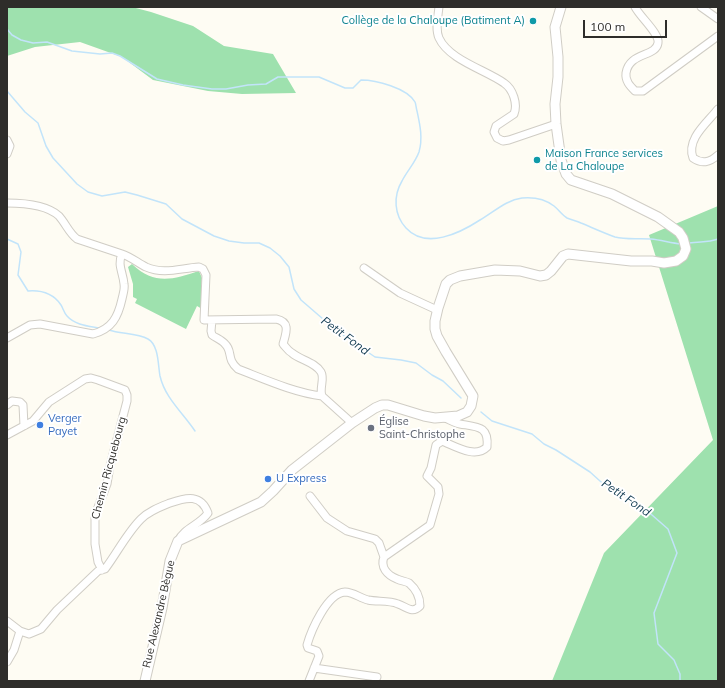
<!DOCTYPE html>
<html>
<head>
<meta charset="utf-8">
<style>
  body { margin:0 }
  #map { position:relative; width:725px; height:688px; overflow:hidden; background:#fefcf3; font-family:Mulish,sans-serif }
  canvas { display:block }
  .frame { position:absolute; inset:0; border:8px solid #2e2d2a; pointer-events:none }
  .scale { position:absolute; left:583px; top:20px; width:84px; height:18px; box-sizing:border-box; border:2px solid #2e2d2a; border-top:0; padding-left:5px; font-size:12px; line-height:14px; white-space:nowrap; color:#2e2d2a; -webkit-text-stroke:3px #fff; paint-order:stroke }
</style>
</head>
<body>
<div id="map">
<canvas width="725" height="688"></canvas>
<div class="frame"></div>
<div class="scale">100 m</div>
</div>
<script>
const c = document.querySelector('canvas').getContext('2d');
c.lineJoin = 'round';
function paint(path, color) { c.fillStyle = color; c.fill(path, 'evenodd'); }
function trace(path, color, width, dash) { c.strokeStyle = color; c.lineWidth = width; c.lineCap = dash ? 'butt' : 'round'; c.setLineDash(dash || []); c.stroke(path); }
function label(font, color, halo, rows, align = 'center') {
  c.font = font + ' Mulish,sans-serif'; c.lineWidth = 4; c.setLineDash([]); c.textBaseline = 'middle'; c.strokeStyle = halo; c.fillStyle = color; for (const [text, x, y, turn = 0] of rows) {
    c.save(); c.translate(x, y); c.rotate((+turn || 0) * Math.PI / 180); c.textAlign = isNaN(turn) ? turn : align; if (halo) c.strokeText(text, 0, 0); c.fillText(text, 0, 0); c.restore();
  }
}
paint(new Path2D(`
  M 7,7 L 132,7 L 151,12 L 193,26 L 224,46 L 273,54 L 296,93 L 242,94 L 208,91 L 153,80 L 122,57 L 80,42 L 35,47 L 7,56 Z
  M 718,206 L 718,681 L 552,681 L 604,553 L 713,440 L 649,235 Z
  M 132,264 C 154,285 172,280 199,271 L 202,278 L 201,289 L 203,289 L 202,309 L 197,306 L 186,329 L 135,303 L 137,299 L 133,297 L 133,284 L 128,267 Z`), '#9ee1ae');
trace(new Path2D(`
  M 7,29 L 12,35 L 21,40 L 33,43 L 47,42 L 72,51 L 100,54 L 112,53 L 120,56 L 157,79 L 183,85 L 212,89 L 226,89 L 248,85 L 266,84 L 278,77 L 319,77 L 345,88 L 353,88 L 361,80 C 376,80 407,88 415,102 C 416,104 416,108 417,111 C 420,125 423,138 419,152 C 415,163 407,171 402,181 C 393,196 394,215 406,228 C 426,250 460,233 480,220 C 494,212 506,200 522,198 C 533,197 545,199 554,206 C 559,210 562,215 567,218 C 572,220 577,221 581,223 C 593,228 604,233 615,237 C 627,240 639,238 651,239 C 661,240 671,243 681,244
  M 7,91 L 25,112 L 38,123 L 46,146 L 53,158 L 77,184 L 88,192 L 102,196 L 125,192 L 137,195 L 166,204 L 182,219 L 214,236 L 229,241 L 244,243 L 259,243 L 270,248 L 280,256 L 289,267 L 294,289 L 301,300 L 323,319 L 329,327 L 340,333 L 375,357 L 401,360 L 416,363 L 432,375 L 443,381 L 461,398
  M 7,239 L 18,244 L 21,252 L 18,275 L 28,291 C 41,290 53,293 61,305 C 63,308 64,313 67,316 C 75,325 88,326 99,328
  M 689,243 C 700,241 707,243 718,239
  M 109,330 C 120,334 137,333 148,339 C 159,345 158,366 160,376 C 165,398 183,413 195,431
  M 481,412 L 492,421 L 532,434 L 544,444 L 556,450 L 590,472 L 600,481 L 612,491 L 636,501 L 668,529 L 677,553 L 654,613 L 658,644 L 674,660 L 680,674 L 680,681`), '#c2e4fa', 1.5);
const minor = new Path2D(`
  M 439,7 C 438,16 435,29 439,38 C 449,60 486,70 504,83 C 513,89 518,104 514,114 L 496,126 L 494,132 L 497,138 L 503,141 L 509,140 L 556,124
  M 635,7 C 640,17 660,34 658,43 C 656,57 629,52 626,73 C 625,81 630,86 635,91 L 643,91 L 718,36
  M 701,7 L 718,19
  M 718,109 C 707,123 686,139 693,158 C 702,164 709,163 718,155
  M 7,140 L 10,146 L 7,154
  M 7,203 C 22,203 47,205 59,216 C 66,224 69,233 77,239 L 122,254
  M 364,268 L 400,293 L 437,310
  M 212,320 L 211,331 L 212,335 C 216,338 222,340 225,344 C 233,351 226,359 238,369 C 264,379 295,393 322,396
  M 7,338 L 30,325 L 40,324 L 93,334 C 112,329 118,317 122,299 C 123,294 125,289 124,284 C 123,272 117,265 122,254 C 131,257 138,263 146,267 C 164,275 181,268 199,267 L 203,269 L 206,275 L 204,320 L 276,319 C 291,322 286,333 283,344 C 286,347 288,351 292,353 C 300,360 315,362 321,372 C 325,379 319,388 322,396 L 352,423
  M 7,405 L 12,401 L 20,402 L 23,405 L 24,426
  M 7,435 L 33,421 L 49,402 L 85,379 L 91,378 L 98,380 L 125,390 L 127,395 L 127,401 L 110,466 L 107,484 L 95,515 L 95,544 L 98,562 L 102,570
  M 310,496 L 327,518 L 347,531 L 375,539 L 379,543 L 384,557
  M 384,557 L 430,525 L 439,494 L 438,487 L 427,476 L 431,468 L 436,445 L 442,441 C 455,446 475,459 487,447 C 489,426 478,427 460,424 C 455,423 450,420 445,418
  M 7,621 L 20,631
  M 7,662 L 14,650 L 20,631 L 29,634 L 41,629 L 57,610 L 98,571 L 105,569 C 117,553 127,533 141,519 C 149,511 160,507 170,503 C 187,497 201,494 208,513 C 200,525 184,528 178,541
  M 314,668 L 377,677
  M 309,681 L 319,656 L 317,651 L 308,648 L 307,645 C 311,631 327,593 345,592 C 353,592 360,598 368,600 C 377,602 389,600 398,604 C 407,607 412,614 420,606 C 420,597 416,589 409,583 C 405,581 401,581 397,579 C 387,575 380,567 384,557`);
const secondary = new Path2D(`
  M 145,681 L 162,608 L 170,561 L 178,541 L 261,502 L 273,491 L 292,470 L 352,423 L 375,408 L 382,405 L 388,405 L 424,416 L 435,418 L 458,416 L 467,412 L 471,406 L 473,396 L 446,352 L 437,336 L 435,329 L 435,321 L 438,308 L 446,284 L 450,280 L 460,276 L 495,270 L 520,271 L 540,276 L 546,275 L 551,271 L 563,256 L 568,254 L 631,261 L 652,261 L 664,263 L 676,261 L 683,256 L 686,249 L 683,238 L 679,232 L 658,217 L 612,194 L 571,180 L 566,174 L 561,160 L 556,124 L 555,104 L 558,77 L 558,57 L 555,27 L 561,7`);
trace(minor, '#d0cdc5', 9);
trace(secondary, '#d0cdc5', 11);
trace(minor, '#fff', 7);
trace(secondary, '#fff', 9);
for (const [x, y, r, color] of [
  [533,21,4,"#0f9aa8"],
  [537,160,4,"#0f9aa8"],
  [40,425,4,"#3f7fe0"],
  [371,428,4,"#6b7280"],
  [268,479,4,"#3f7fe0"]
]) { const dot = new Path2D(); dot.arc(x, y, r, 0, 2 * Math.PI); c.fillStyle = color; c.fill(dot); trace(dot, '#fff', 1.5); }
label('11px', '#0d838f', '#fff', [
  ["Collège de la Chaloupe (Batiment A)",525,21],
  ["Maison France services",545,154,"left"],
  ["de La Chaloupe",545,167,"left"]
], 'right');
label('11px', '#366cbe', '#fff', [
  ["Verger",48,419],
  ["Payet",48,432],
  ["U Express",276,479]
], 'left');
label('11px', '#5b616d', '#fff', [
  ["Église",379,422],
  ["Saint-Christophe",379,435]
], 'left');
label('11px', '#2e2d2a', '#fff', [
  ["Chemin Ricquebourg",109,468,-75],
  ["Rue Alexandre Bègue",159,614,-77]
]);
label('italic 12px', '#184056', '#fff', [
  ["Petit Fond",345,336,36],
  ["Petit Fond",626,498,34]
]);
</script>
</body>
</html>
